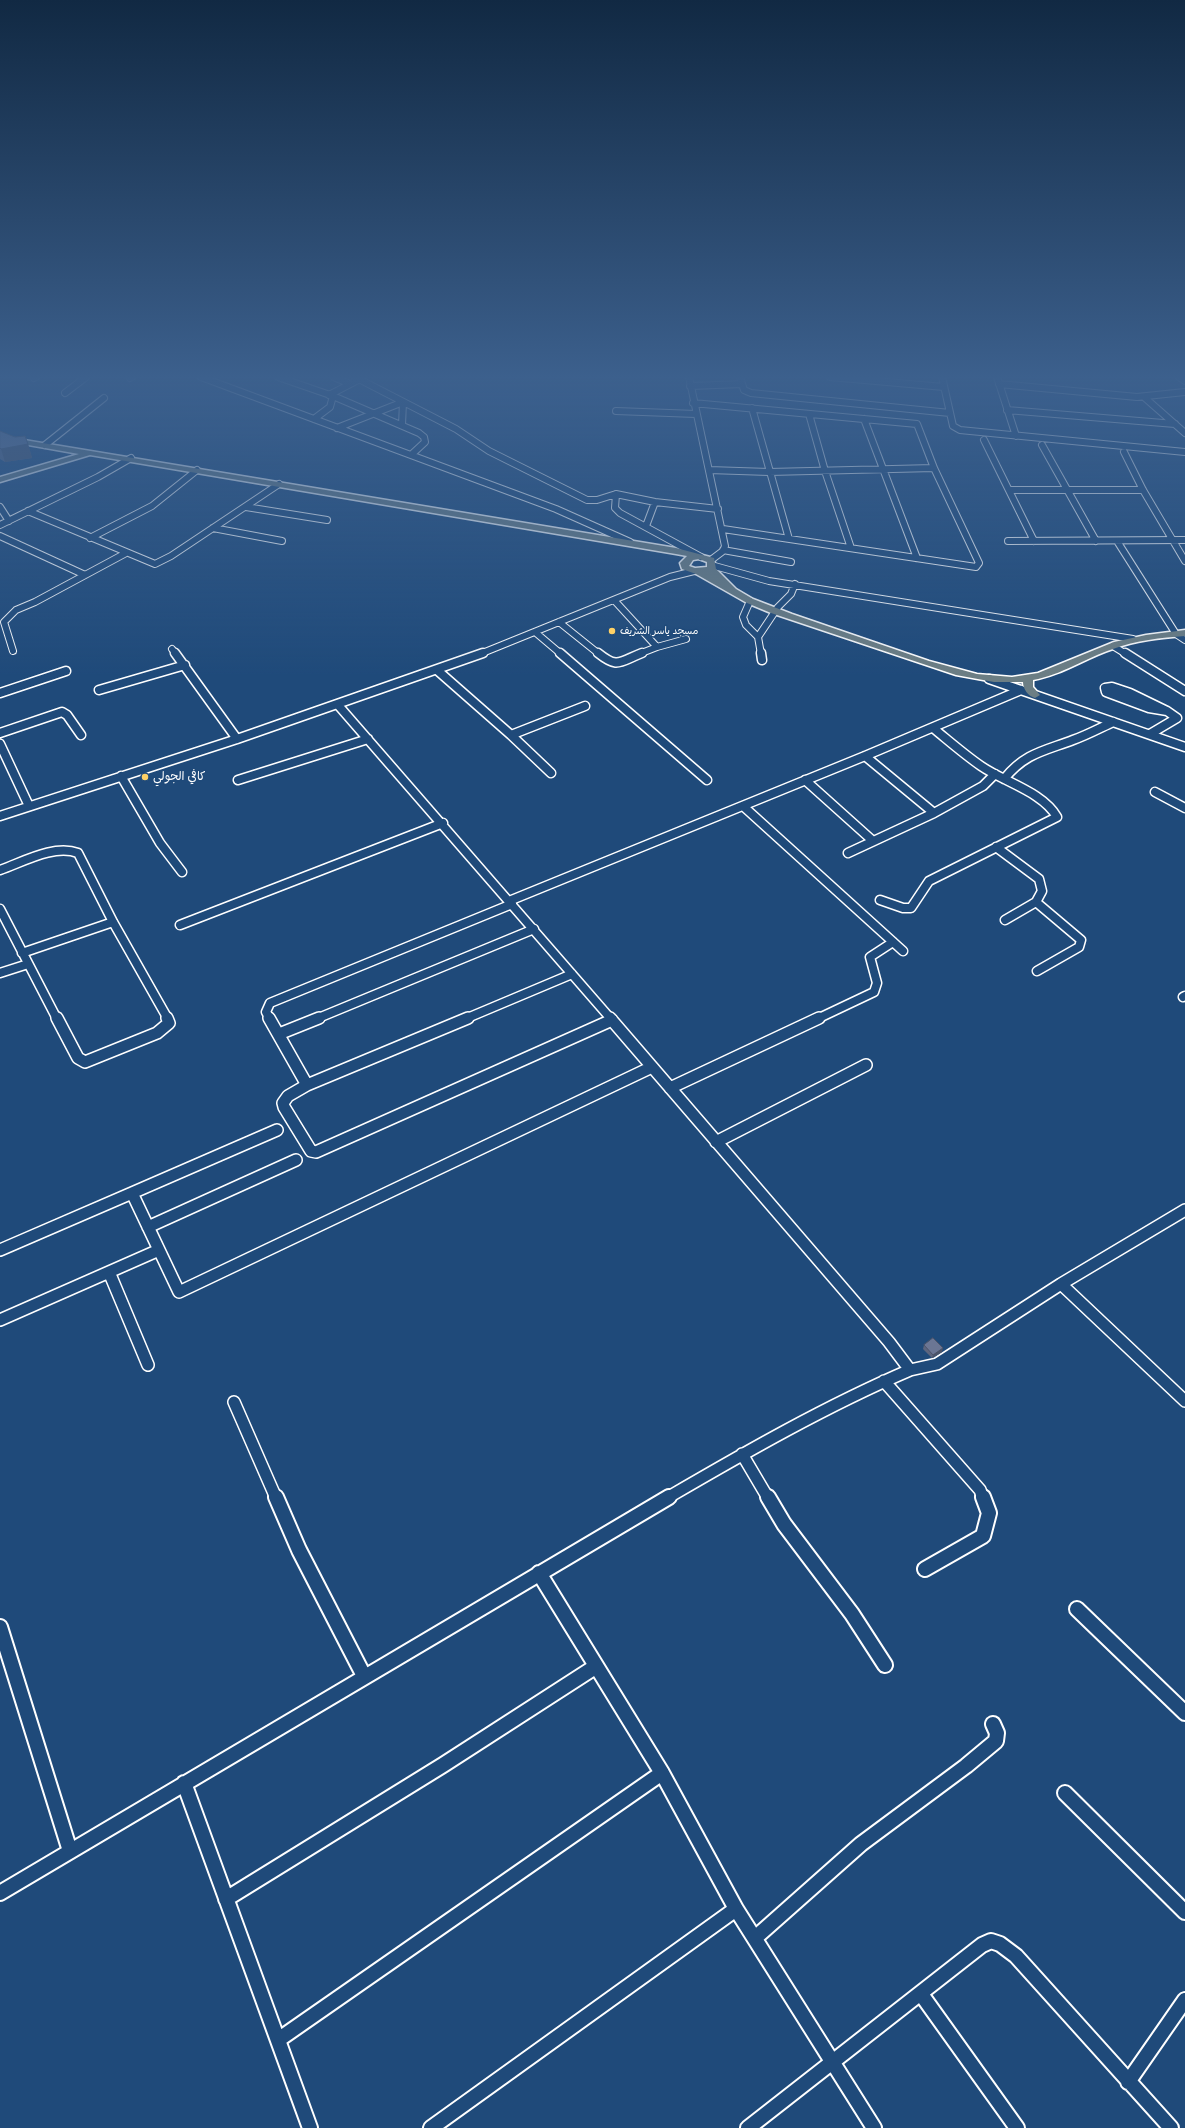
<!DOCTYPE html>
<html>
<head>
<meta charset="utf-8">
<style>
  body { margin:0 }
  canvas { display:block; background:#1f4a7a }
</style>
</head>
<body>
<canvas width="1185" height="2128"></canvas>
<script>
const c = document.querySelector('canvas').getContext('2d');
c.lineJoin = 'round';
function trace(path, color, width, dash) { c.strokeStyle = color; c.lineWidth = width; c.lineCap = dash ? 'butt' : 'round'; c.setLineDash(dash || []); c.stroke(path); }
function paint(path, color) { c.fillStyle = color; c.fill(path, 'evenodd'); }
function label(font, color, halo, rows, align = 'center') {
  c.font = font + ' Sriracha,"Playpen Sans Arabic",sans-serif'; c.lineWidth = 3; c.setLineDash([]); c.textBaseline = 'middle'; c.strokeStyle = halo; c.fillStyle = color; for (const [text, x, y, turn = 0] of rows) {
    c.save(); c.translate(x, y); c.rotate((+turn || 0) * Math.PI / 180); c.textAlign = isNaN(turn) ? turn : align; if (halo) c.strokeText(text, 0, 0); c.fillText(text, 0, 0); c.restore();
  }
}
const minorFar3 = new Path2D(`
  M 201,377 L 556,509 L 630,542
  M 278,377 L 333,396 L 419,433 L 424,437 L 425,442 L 411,455
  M 334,377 L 350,384
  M 355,377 L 456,429 L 489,451 L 587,500 L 597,500 L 616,494 L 655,502 L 718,509
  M 689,377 L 725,546 L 723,551 L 711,560
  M 740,377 L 744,390 L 751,393 L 950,413
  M 830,377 L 944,387
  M 942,377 L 953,426 L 960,430 L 1185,452
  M 997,377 L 1016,436
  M 1179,377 L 1185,381
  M 34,378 L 36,377
  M 130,378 L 132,377
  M 999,384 L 1137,397 L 1185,392
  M 690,386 L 742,384
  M 65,393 L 86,377
  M 329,395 L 360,379
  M 1144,397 L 1185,433
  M 693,403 L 917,424 L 934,468 L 979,563 L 976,567 L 723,529
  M 752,408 L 789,539
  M 1007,410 L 1175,424
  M 616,411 L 696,414
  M 809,414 L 825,471 L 851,548
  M 314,419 L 330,407 L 333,396
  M 864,419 L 917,558
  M 337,428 L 403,402 L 402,425
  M 984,440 L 1034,541
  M 45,445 L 104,398
  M 1042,445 L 1096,541
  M 1124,452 L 1143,490 L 1185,561
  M 709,470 L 769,472 L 934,468
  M 1009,490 L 1143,490
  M 616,494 L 615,508 L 620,513 L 701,557
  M 0,507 L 9,521
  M 246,507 L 327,520
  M 28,511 L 155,564 L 171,556 L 279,484
  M 0,525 L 98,477 L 131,458
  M 646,526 L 655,502
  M 213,528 L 282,541
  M 0,536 L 85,575
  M 90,538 L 152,506 L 197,470
  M 1008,541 L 1185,540
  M 1117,541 L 1176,634 L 1185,640
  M 723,550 L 791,562
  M 711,565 L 769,581 L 1133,639
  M 614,600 L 657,647 L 639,654
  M 750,601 L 743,617 L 746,625 L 758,637 L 761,654
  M 559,622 L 599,654
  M 535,632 L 561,654
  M 758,637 L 778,607 L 791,594 L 795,584
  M 1113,646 L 1126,654
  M 657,647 L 686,639
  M 172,649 L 176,654
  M 13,651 L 4,622 L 16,610 L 35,602 L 126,553
  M 480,654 L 670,577 L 694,571`);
const minorFar2 = new Path2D(`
  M 175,653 L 237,739
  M 560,653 L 707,780
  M 598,653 C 618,669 619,662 642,653
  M 761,653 L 762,660
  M 1125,653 L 1185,691
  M 437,670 L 511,735 L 585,706
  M 989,679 L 1185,747
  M 1112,687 L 1130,693 L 1167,711 L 1149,708 L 1106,692 L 1105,688 Z
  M 99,690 L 185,665
  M 0,693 L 66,671
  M 338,705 L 611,1019
  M 0,733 L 62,712 L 67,715 L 81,735
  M 1150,734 L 1177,718 L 1167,711
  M 511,735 L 551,773
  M 0,744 L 29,806
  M 865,756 L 934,813 L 983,786 L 995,774
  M 121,776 L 160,843 L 182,872
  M 1004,779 C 1025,753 1044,751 1073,740 C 1087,735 1100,728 1113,722
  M 238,780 L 368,739
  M 805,780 L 873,841
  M 1155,792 L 1185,808
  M 743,806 L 903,951
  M 0,816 L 237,739 L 483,653
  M 996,847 L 1039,879 L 1042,891 L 1036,902 L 1081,940 L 1079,947 L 1037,971
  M 848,853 L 934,813
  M 0,870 C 23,862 54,844 78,853 L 113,922 L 168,1019
  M 880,900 L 903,908 L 911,908 L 929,881 L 1057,817 C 1043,792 1004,782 981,766 C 965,755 949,741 933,728
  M 509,901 L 865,756 L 1021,690
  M 0,909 L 57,1019
  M 1005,920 L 1036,902
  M 180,925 L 443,823
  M 22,953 L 113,922
  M 0,973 L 28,964
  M 1183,997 L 1185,996
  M 270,1019 L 266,1012 L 270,1003 L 512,904
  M 316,1019 L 534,929
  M 465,1019 L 572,974
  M 817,1019 L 874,992 L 877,983 L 870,957 L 893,942`);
const minorFar1 = new Path2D(`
  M 57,1018 L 78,1058 L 85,1062 L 157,1033 L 169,1023 L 167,1018
  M 269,1018 L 307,1085
  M 468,1018 L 307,1085 L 288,1096 L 283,1103 L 284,1107 L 311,1151 L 316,1152 L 612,1020
  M 610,1018 L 889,1342 L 910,1370 C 826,1406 746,1452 667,1498
  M 279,1034 L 319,1018
  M 670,1088 L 819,1018
  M 716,1142 L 866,1065
  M 132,1193 L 277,1130
  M 148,1227 L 296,1160
  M 0,1250 L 132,1193 L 179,1292 L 652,1067
  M 109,1272 L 148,1365
  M 1061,1284 L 1185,1401
  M 0,1320 L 159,1250
  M 910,1370 L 937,1364 L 1061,1284 L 1185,1210
  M 884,1381 L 980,1490 L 983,1498
  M 234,1402 L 276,1498
  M 742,1454 L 768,1498`);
const minor = new Path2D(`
  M 276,1497 L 299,1550 L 364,1676
  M 768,1497 L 784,1524 L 852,1614 L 885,1665
  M 925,1569 L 983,1536 L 989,1513 L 983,1497
  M 539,1573 L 662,1773 L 736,1909 L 874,2128
  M 1077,1609 L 1185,1713
  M 0,1627 L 70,1851
  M 184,1783 L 310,2128
  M 1065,1793 L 1185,1912
  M 0,1893 L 669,1497
  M 226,1899 L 443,1765 L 595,1667
  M 755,1938 L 861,1844 L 966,1766 L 996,1741 L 997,1733 L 993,1724
  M 921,1994 L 1017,2128
  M 278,2040 L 662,1773
  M 1128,2082 L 1185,2000
  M 431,2128 L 736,1909
  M 748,2128 L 982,1945 L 991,1941 L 1000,1944 L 1016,1956 L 1171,2128`);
const major = new Path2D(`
  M 0,436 L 676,548 L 714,558 L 716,569 L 736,589 L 753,599 L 792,614 L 929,661 L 977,674 L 1012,677 L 1038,673 L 1114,642 L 1146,635 L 1185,630 L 1185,636 C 1161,638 1136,640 1113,649 C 1085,658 1062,675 1033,680 L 1033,687 L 1040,695 L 1035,698 C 1028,696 1023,689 1023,682 L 994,682 L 956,675 L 771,613 L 747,603 L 696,574 L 682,569 L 680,563 L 687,556 L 676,554 L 90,455 L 0,482 L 0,477 L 79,454 L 0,440 ZM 699,559 L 707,562 L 707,567 L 695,568 L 689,566 L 693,560 Z`);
trace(minorFar3, '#fff', 8);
trace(minorFar2, '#fff', 11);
trace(minorFar1, '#fff', 14);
trace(minor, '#fff', 18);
trace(major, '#fff', 3);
trace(minorFar3, '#1f4a7a', 6);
trace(minorFar2, '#1f4a7a', 8);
trace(minorFar1, '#1f4a7a', 11);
trace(minor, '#1f4a7a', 14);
paint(major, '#6c7e84');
paint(new Path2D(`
  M 0,431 L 28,444 L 32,458 L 5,462 L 0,459 Z
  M 924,1345 L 942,1352 L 932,1358 L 923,1349 Z`), '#5c657f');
paint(new Path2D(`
  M 28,444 L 32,458 L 5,462 L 1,449 Z
  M 943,1348 L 942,1352 L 932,1358 L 933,1355 Z`), '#4b5368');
const building = new Path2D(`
  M 0,431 L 15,437 L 25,436 L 28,444 L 1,449 L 0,448 Z
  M 933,1338 L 943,1348 L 933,1355 L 924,1345 Z`);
paint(building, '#6b7694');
trace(building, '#4b5368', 1);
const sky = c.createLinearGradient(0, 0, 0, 675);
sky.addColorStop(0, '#112943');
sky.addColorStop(0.56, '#3c608d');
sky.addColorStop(1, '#3c608d00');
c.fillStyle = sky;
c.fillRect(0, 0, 1185, 675);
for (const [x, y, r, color] of [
  [612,631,4,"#ffd166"],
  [145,777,4,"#ffd166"]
]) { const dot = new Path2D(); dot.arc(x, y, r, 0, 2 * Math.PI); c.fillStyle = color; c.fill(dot); trace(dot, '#1f4a7a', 1.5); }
label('10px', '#fff', '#1f4a7a', [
  ["مسجد ياسر الشريف",620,631]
], 'left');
label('12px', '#fff', '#1f4a7a', [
  ["كافي الجولي",153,777]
], 'left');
</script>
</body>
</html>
